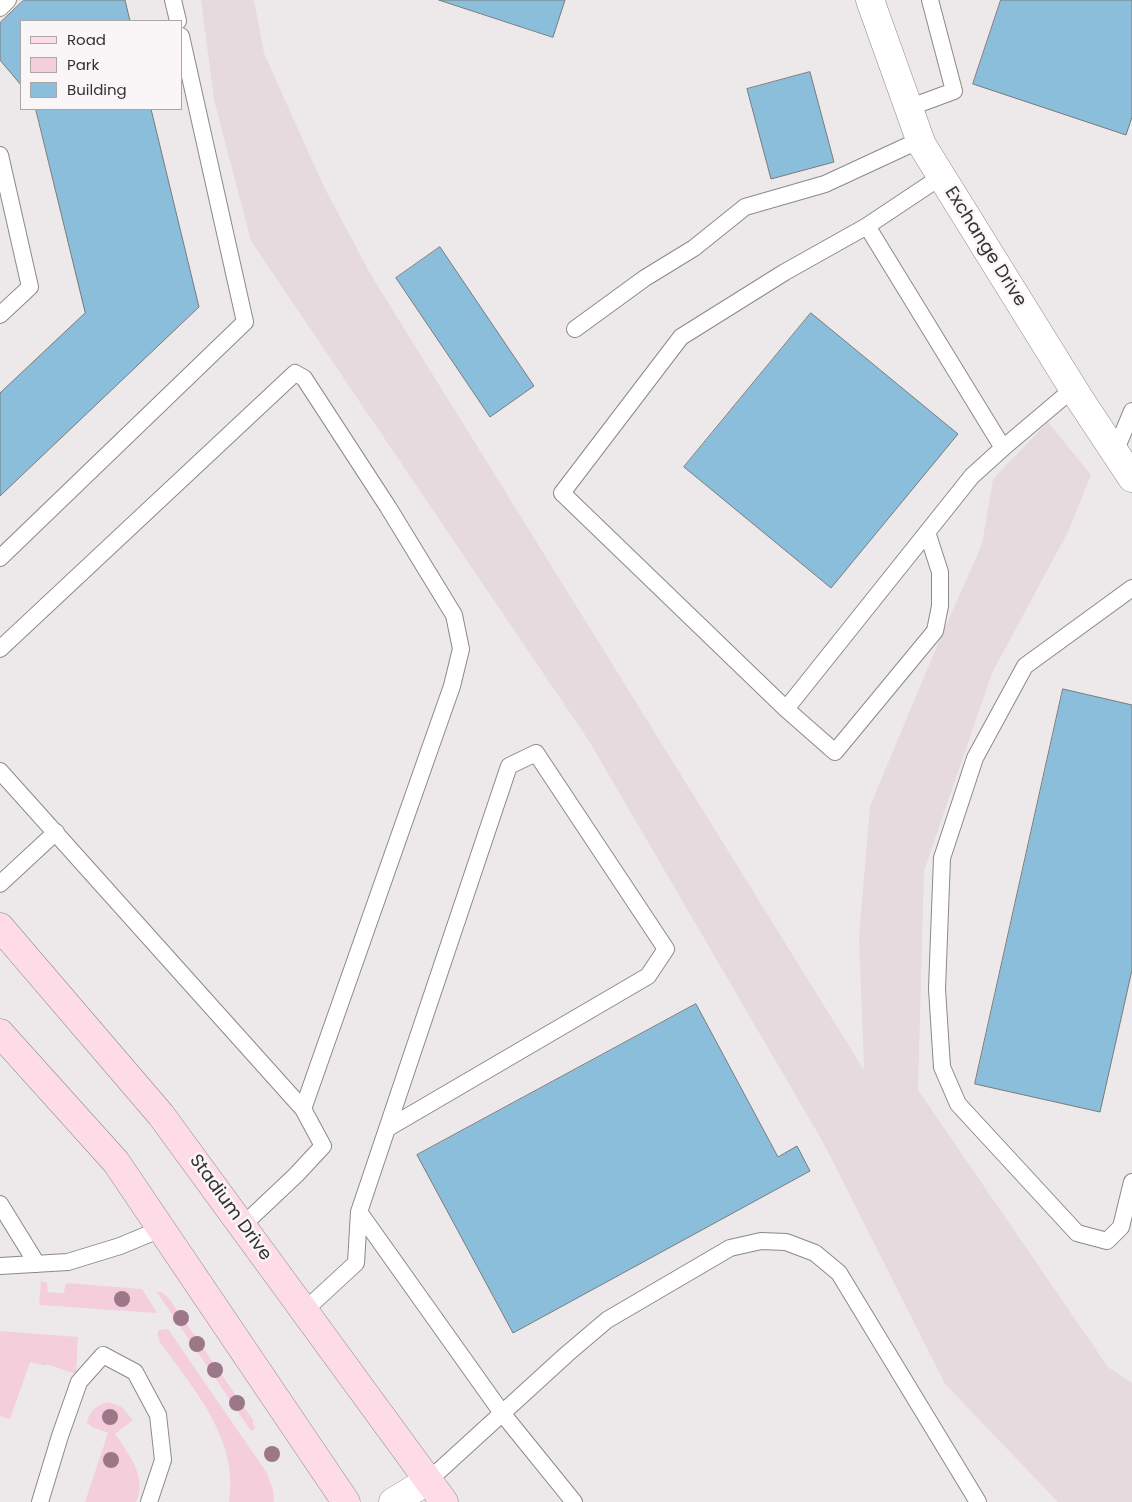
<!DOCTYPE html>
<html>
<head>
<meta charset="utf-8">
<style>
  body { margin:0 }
  #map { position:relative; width:1132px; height:1502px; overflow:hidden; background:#ede9ea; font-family:Poppins,sans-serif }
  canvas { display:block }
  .legend { position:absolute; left:20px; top:20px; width:162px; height:90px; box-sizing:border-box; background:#faf6f7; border:1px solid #aaa7a8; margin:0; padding:6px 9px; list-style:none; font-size:15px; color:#333132 }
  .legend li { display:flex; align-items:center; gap:10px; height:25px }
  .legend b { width:25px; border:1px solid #aaa7a8 }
</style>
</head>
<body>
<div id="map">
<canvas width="1132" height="1502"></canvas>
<ul class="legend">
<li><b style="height:6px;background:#fddce8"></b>Road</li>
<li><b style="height:14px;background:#f4cfdb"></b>Park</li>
<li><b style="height:14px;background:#8abedb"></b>Building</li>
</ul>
</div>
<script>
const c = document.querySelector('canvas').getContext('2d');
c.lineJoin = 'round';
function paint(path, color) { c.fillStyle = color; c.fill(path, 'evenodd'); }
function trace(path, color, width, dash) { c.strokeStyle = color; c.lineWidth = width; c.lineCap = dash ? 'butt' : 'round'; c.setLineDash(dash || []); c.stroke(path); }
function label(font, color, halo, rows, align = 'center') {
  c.font = font + ' Poppins,sans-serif'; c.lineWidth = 5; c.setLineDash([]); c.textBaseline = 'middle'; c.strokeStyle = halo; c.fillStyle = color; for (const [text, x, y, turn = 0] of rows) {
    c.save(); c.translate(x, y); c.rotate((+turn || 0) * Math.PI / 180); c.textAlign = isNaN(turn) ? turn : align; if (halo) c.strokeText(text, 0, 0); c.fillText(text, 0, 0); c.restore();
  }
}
paint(new Path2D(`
  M 201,0 L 254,0 L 264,53 L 323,185 L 371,275 L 864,1070 L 859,936 L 870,806 L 934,653 L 982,544 L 993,479 L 1048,422 L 1091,475 L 1068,532 L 992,673 L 924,871 L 918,1090 L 1108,1367 L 1132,1383 L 1132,1502 L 1058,1502 L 945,1384 L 824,1144 L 589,741 L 251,241 L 214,100 Z`), '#e7dade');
paint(new Path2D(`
  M 41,1281 L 47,1283 L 48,1292 L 64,1293 L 65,1285 L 68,1283 L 142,1289 L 157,1313 L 39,1305 Z
  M 156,1291 L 163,1293 L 170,1300 L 253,1420 L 253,1424 L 256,1428 L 251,1431 Z
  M 168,1329 L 267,1473 L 273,1490 L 274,1502 L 229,1502 C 240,1440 192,1387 159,1341 L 160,1340 L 157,1335 L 159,1330 Z
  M 0,1331 L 78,1337 L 76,1374 L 46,1364 L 46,1366 L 30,1362 L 10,1419 L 0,1416 Z
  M 108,1402 L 122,1407 L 133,1420 L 115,1434 C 128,1453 148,1477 136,1502 L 85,1502 L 108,1433 L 92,1427 L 87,1423 C 89,1411 97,1405 108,1402 Z`), '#f4cfdb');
const building = new Path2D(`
  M 24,0 L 125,0 L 130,21 L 21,21 L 21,85 L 0,60 L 0,23 Z
  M 439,0 L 565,0 L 553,37 Z
  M 1001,0 L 1132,0 L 1132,117 L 1126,135 L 973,84 Z
  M 810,72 L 834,162 L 771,179 L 747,89 Z
  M 36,109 L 151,109 L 199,307 L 0,496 L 0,393 L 85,313 Z
  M 440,247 L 534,386 L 490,417 L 396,278 Z
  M 811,313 L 958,434 L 831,588 L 684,467 Z
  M 1063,689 L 1132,705 L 1132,970 L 1100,1112 L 975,1084 Z
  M 696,1004 L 778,1157 L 797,1146 L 810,1171 L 513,1333 L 417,1155 Z`);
paint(building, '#8abedb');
trace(building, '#787b7d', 1);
const service = new Path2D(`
  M 173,0 L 178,21
  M 0,8 L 8,0
  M 908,108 L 954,91 L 930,0
  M 0,155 L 30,287 L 0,315
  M 942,176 L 867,226 L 1003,448 L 1074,388
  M 867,226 L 785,272 L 681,337 L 562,493 L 786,709 L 972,476 L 1003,448
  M 575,329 L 645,278 L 694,248 L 745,207 L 825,184 L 920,140
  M 1115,452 L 1132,411
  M 0,558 L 245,322 L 181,36
  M 1132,588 L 1025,666 L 975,758 L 942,858 L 937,989 L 942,1067 L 958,1104 L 1077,1233 L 1107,1241 L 1121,1227 L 1132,1182
  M 0,649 L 295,373 L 304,378 L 388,507 L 454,615 L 461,649 L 452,686 L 303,1109
  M 786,709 L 835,752 L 935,631 L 940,606 L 940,572 L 927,532
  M 0,771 L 303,1109 L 323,1146 L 296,1175 L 242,1226
  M 0,884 L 56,832
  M 0,1204 L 37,1264
  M 359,1212 L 502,1413 L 574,1502
  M 0,1266 L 68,1262 L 120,1246 L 161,1229
  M 304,1311 L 356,1263 L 359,1212 L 509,766 L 536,753 L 666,949 L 648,976 L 388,1128
  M 429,1480 L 567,1354 L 607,1320 L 730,1248 L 761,1241 L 786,1242 L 815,1253 L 839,1273 L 978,1502
  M 40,1502 L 60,1436 L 79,1382 L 103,1355 L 135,1372 L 158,1415 L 163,1460 L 149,1502`);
const minor = new Path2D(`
  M 870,0 L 922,145 L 1079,398 L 1132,478`);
const tertiary = new Path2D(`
  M 393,1502 L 429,1480`);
const secondary = new Path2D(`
  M 0,927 L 161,1115 L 444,1502
  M 0,1033 L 116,1162 L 346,1502`);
trace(service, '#8c898a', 18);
trace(minor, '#8c898a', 29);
trace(tertiary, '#8c898a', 29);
trace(secondary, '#8c898a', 29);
trace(service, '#fff', 16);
trace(minor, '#fff', 28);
trace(tertiary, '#fff', 28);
trace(secondary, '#fddce8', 28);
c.fillStyle = '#9c7787';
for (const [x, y] of [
  [122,1299],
  [181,1318],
  [197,1344],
  [215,1370],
  [237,1403],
  [110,1417],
  [272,1454],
  [111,1460]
]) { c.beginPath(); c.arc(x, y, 8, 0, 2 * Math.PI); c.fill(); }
label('18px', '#333132', '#faf6f7', [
  ["Exchange Drive",985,247,58],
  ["Stadium Drive",230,1208,54]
]);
</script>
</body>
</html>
